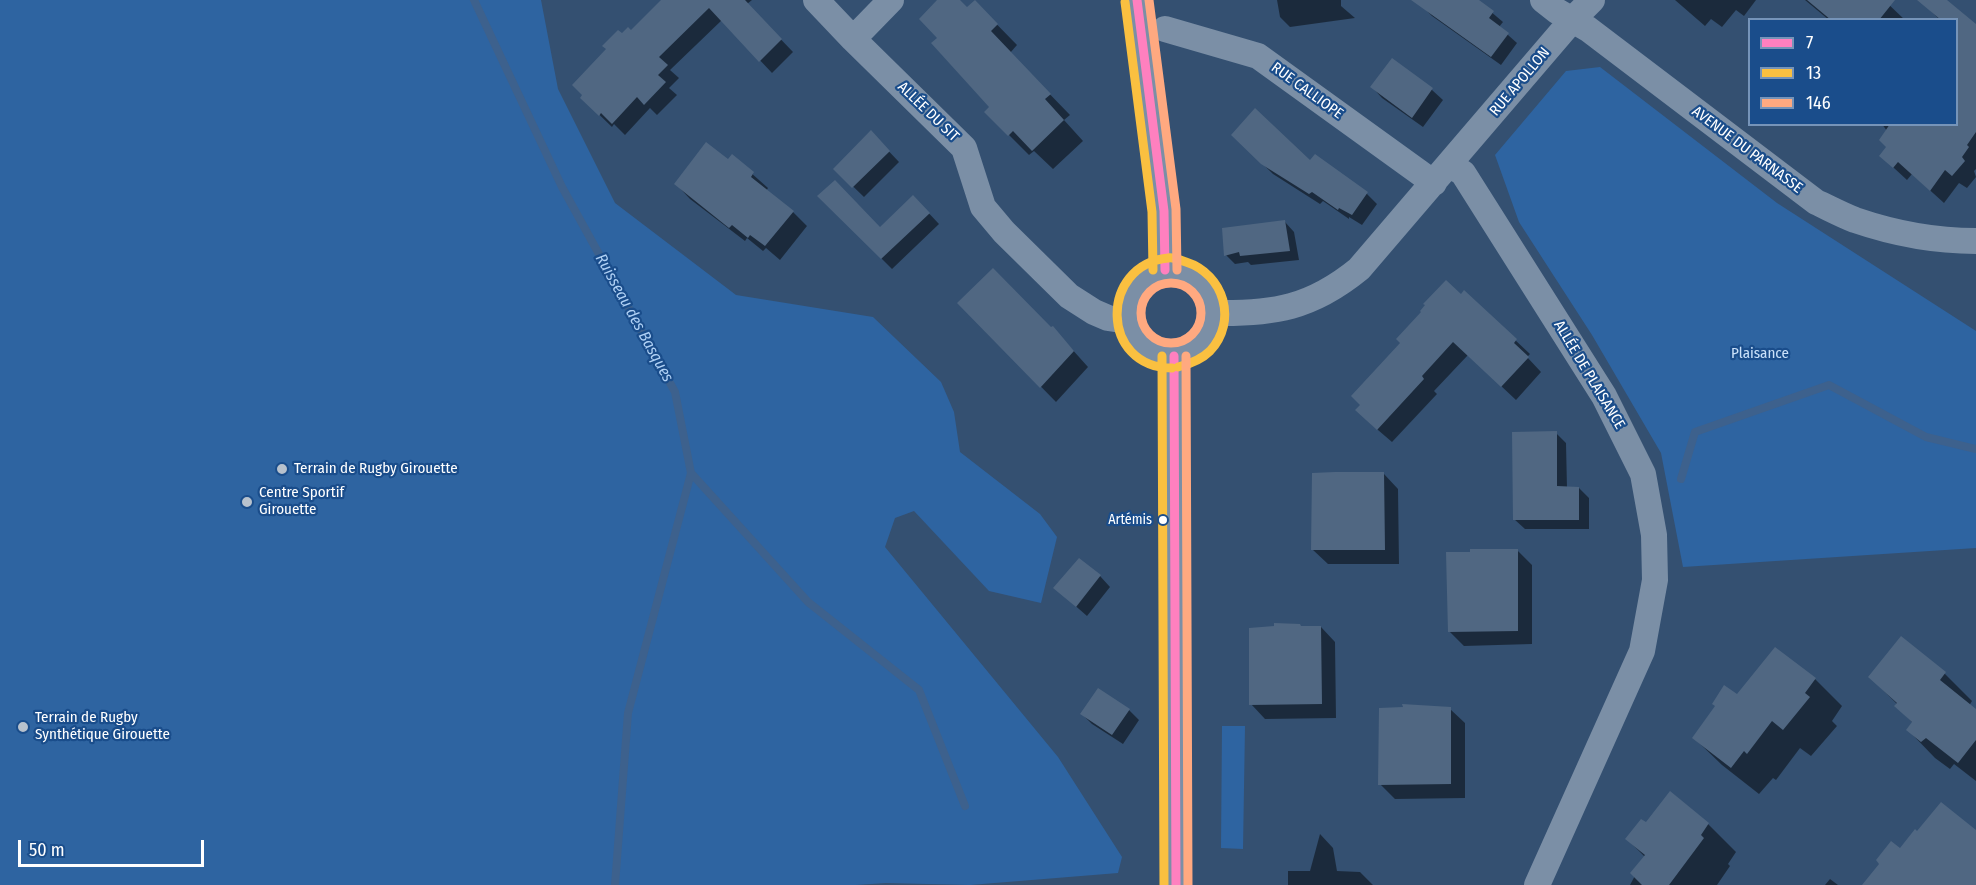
<!DOCTYPE html>
<html>
<head>
<meta charset="utf-8">
<style>
  body { margin:0 }
  #map { position:relative; width:1976px; height:885px; overflow:hidden; background:#345071; font-family:"Fira Sans Condensed",sans-serif }
  canvas { display:block }
  .legend { position:absolute; left:1748px; top:18px; width:210px; height:108px; box-sizing:border-box; background:#1a4d8b; border:2px solid #7694b9; margin:0; padding:8px 10px; list-style:none; font-size:18px; color:#fff }
  .legend li { display:flex; align-items:center; gap:12px; height:30px }
  .legend b { width:30px; border:2px solid #7694b9 }
  .scale { position:absolute; left:18px; top:840px; width:186px; height:27px; box-sizing:border-box; border:3px solid #fff; border-top:0; padding-left:8px; font-size:18px; line-height:21px; white-space:nowrap; color:#fff; -webkit-text-stroke:4px #1a4d8b; paint-order:stroke }
</style>
</head>
<body>
<div id="map">
<canvas width="1976" height="885"></canvas>
<ul class="legend">
<li><b style="height:8px;background:#ff80bf"></b>7</li>
<li><b style="height:8px;background:#fac040"></b>13</li>
<li><b style="height:8px;background:#ffa980"></b>146</li>
</ul>
<div class="scale">50 m</div>
</div>
<script>
const c = document.querySelector('canvas').getContext('2d');
c.lineJoin = 'round';
function paint(path, color) { c.fillStyle = color; c.fill(path, 'evenodd'); }
function trace(path, color, width, dash) { c.strokeStyle = color; c.lineWidth = width; c.lineCap = dash ? 'butt' : 'round'; c.setLineDash(dash || []); c.stroke(path); }
function label(font, color, halo, rows, align = 'center') {
  c.font = font + ' "Fira Sans Condensed",sans-serif'; c.lineWidth = 4.5; c.setLineDash([]); c.textBaseline = 'middle'; c.strokeStyle = halo; c.fillStyle = color; for (const [text, x, y, turn = 0] of rows) {
    c.save(); c.translate(x, y); c.rotate((+turn || 0) * Math.PI / 180); c.textAlign = isNaN(turn) ? turn : align; if (halo) c.strokeText(text, 0, 0); c.fillText(text, 0, 0); c.restore();
  }
}
paint(new Path2D(`
  M 0,0 L 541,0 L 558,89 L 615,203 L 736,295 L 873,317 L 941,382 L 954,412 L 960,452 L 1040,514 L 1057,537 L 1041,603 L 989,591 L 914,511 L 895,518 L 885,547 L 1058,757 L 1122,857 L 1118,873 L 970,885 L 886,883 L 856,885 L 0,885 Z
  M 1600,67 L 1777,203 L 1976,331 L 1976,548 L 1683,567 L 1661,453 L 1592,335 L 1519,222 L 1495,155 L 1566,71 Z
  M 1222,726 L 1245,726 L 1243,849 L 1221,848 Z`), '#2e64a1');
paint(new Path2D(`
  M 664,0 L 752,0 L 747,4 L 793,52 L 772,73 L 722,20 L 670,70 L 679,78 L 669,88 L 677,95 L 657,115 L 650,108 L 625,135 L 614,124 L 612,127 L 582,98 L 622,35 L 654,34 Z
  M 939,0 L 957,0 L 967,9 L 975,2 L 1017,45 L 1010,53 L 1070,115 L 1064,120 L 1083,141 L 1053,169 L 1034,151 L 1029,155 L 986,112 L 991,107 L 939,38 Z
  M 1277,0 L 1341,0 L 1341,6 L 1355,18 L 1290,27 L 1280,17 Z
  M 1429,0 L 1477,0 L 1503,22 L 1499,27 L 1517,43 L 1501,65 L 1432,16 L 1423,7 Z
  M 1675,0 L 1756,0 L 1744,16 L 1736,10 L 1722,27 L 1711,19 L 1705,26 Z
  M 1805,0 L 1884,0 L 1905,20 L 1829,20 Z
  M 1923,0 L 1945,0 L 1976,25 L 1976,169 L 1974,171 L 1976,177 L 1967,188 L 1959,183 L 1944,203 L 1912,174 L 1907,180 L 1881,156 L 1888,147 L 1887,131 L 1882,124 L 1956,124 L 1956,20 L 1940,20 L 1922,2 Z
  M 1392,60 L 1432,90 L 1443,100 L 1423,127 L 1382,98 L 1372,87 Z
  M 1233,135 L 1310,162 L 1367,194 L 1377,204 L 1362,225 L 1349,217 L 1349,219 L 1323,201 L 1320,204 L 1273,174 Z
  M 881,143 L 899,162 L 864,197 L 835,169 Z
  M 732,156 L 768,188 L 766,191 L 793,212 L 807,226 L 780,260 L 766,248 L 763,251 L 747,238 L 745,241 L 690,199 L 676,184 L 729,161 Z
  M 819,196 L 881,229 L 923,207 L 939,224 L 892,269 Z
  M 1285,222 L 1294,232 L 1299,260 L 1251,265 L 1248,262 L 1235,264 L 1226,255 Z
  M 1464,292 L 1530,354 L 1527,357 L 1541,372 L 1516,400 L 1468,355 L 1434,391 L 1437,394 L 1392,442 L 1371,424 Z
  M 959,303 L 1053,328 L 1088,367 L 1056,402 Z
  M 1556,433 L 1566,443 L 1567,488 L 1579,488 L 1589,498 L 1589,529 L 1525,529 L 1514,519 Z
  M 1384,474 L 1398,489 L 1399,564 L 1328,564 L 1313,550 Z
  M 1517,550 L 1532,565 L 1532,644 L 1464,646 L 1449,631 Z
  M 1100,576 L 1110,587 L 1087,616 L 1055,588 Z
  M 1321,627 L 1335,642 L 1336,718 L 1265,719 L 1251,704 L 1276,628 Z
  M 1945,674 L 1972,701 L 1969,706 L 1976,711 L 1976,781 L 1954,764 L 1950,769 L 1935,758 L 1908,730 L 1913,723 L 1896,706 L 1897,704 L 1870,677 Z
  M 1815,679 L 1842,706 L 1832,721 L 1837,726 L 1811,756 L 1800,748 L 1776,780 L 1773,778 L 1759,794 L 1722,765 L 1694,738 Z
  M 1450,709 L 1465,723 L 1465,798 L 1395,799 L 1380,784 Z
  M 1129,710 L 1139,720 L 1123,744 L 1092,724 L 1082,714 Z
  M 1646,824 L 1708,824 L 1736,852 L 1728,864 L 1730,866 L 1717,885 L 1630,885 L 1645,857 L 1627,839 Z
  M 1320,834 L 1333,848 L 1337,871 L 1360,872 L 1373,885 L 1288,885 L 1288,871 L 1310,871 Z
  M 1830,879 L 1838,885 L 1825,885 Z`), '#0007');
trace(new Path2D(`
  M 474,0 L 562,187 L 675,392 L 691,473 L 808,602 L 919,690 L 965,806
  M 1681,479 L 1695,432 L 1829,385 L 1926,437 L 1976,449
  M 615,885 L 628,713 L 691,473`), '#3d618d', 8);
paint(new Path2D(`
  M 661,0 L 745,0 L 782,39 L 759,62 L 709,8 L 659,57 L 668,65 L 658,75 L 666,82 L 644,105 L 637,97 L 612,124 L 601,113 L 599,116 L 580,98 L 582,95 L 572,85 L 606,49 L 602,46 L 618,30 L 622,33 L 628,27 L 631,30 Z
  M 937,0 L 960,0 L 967,7 L 975,0 L 998,24 L 991,31 L 1051,94 L 1045,99 L 1064,120 L 1032,151 L 1013,131 L 1008,136 L 984,112 L 989,107 L 931,43 L 937,38 L 919,19 Z
  M 1411,0 L 1479,0 L 1494,11 L 1489,18 L 1509,33 L 1491,57 Z
  M 1807,0 L 1895,0 L 1879,20 L 1831,20 Z
  M 1917,0 L 1947,0 L 1976,24 L 1976,132 L 1967,145 L 1969,147 L 1962,157 L 1965,161 L 1952,176 L 1945,170 L 1930,191 L 1898,162 L 1893,168 L 1879,156 L 1886,147 L 1879,140 L 1890,124 L 1956,124 L 1956,20 L 1941,20 Z
  M 1392,58 L 1433,88 L 1412,118 L 1370,87 Z
  M 1255,108 L 1310,160 L 1315,154 L 1368,192 L 1352,215 L 1339,208 L 1338,210 L 1312,192 L 1309,194 L 1261,164 L 1231,135 Z
  M 871,130 L 890,151 L 852,188 L 833,169 Z
  M 706,142 L 728,159 L 732,154 L 754,172 L 751,177 L 794,211 L 765,246 L 750,235 L 748,238 L 732,225 L 729,228 L 674,184 Z
  M 835,180 L 880,227 L 913,195 L 930,213 L 881,259 L 817,196 Z
  M 1285,220 L 1290,251 L 1240,256 L 1239,252 L 1224,256 L 1222,228 Z
  M 993,268 L 1051,327 L 1053,326 L 1074,351 L 1040,388 L 957,303 Z
  M 1446,280 L 1461,294 L 1464,290 L 1517,339 L 1514,343 L 1529,357 L 1501,387 L 1453,342 L 1422,376 L 1424,379 L 1377,430 L 1355,410 L 1360,405 L 1351,396 L 1400,343 L 1396,339 L 1421,312 L 1420,311 L 1425,305 L 1423,304 Z
  M 1557,431 L 1557,486 L 1579,487 L 1579,520 L 1513,520 L 1512,432 Z
  M 1335,472 L 1384,472 L 1385,550 L 1311,550 L 1312,473 Z
  M 1470,549 L 1518,549 L 1518,631 L 1448,632 L 1446,552 L 1470,552 Z
  M 1079,558 L 1101,575 L 1076,607 L 1053,588 Z
  M 1274,623 L 1300,624 L 1301,626 L 1321,626 L 1322,704 L 1249,705 L 1249,628 L 1274,626 Z
  M 1901,636 L 1946,672 L 1940,680 L 1976,709 L 1976,740 L 1958,763 L 1926,738 L 1921,742 L 1906,730 L 1912,722 L 1894,706 L 1897,703 L 1868,677 Z
  M 1775,647 L 1816,678 L 1805,693 L 1810,697 L 1783,730 L 1772,721 L 1747,754 L 1744,751 L 1731,768 L 1692,738 L 1715,706 L 1712,704 L 1724,685 L 1737,694 Z
  M 1098,688 L 1130,709 L 1112,735 L 1080,714 Z
  M 1402,704 L 1451,707 L 1451,784 L 1378,785 L 1379,708 L 1403,707 Z
  M 1670,791 L 1709,823 L 1701,835 L 1704,838 L 1669,885 L 1642,885 L 1630,873 L 1645,855 L 1625,839 L 1641,819 L 1646,822 Z
  M 1941,802 L 1976,830 L 1976,885 L 1862,885 L 1879,864 L 1876,860 L 1891,841 L 1900,848 L 1915,829 L 1917,831 Z`), '#506782');
trace(new Path2D(`
  M 816,0 L 853,39 L 964,148 L 983,207 L 1004,232 L 1069,296 L 1094,312 L 1108,318 L 1128,321
  M 1137,0 L 1164,211 L 1165,270
  M 1543,0 L 1557,11 L 1588,29 L 1816,202 C 1829,208 1842,215 1855,220 C 1893,233 1936,241 1976,241
  M 1165,29 L 1258,56 L 1434,183
  M 853,39 L 891,0
  M 1450,165 L 1463,173 L 1604,396 L 1643,474 L 1654,535 L 1655,580 L 1642,651 L 1537,885
  M1129 313a42 42 0 1 1 84 0a42 42 0 1 1-84 0Z
  M 1214,313 C 1274,314 1311,308 1359,269 L 1573,19 L 1592,0
  M 1174,356 L 1176,574 L 1176,885`), '#7b8fa6', 26);
trace(new Path2D(`
  M 1137,0 L 1164,211 L 1165,270
  M 1174,356 L 1176,885`), '#ff80bf', 9);
trace(new Path2D(`
  M 1125,2 L 1152,212 L 1153,270
  M 1162,356 L 1164,885
  M 1172,368 C 1100,368 1099,265 1168,258 C 1174,257 1180,260 1186,262 C 1224,274 1238,321 1210,351 C 1201,360 1190,364 1178,367`), '#fac040', 9);
trace(new Path2D(`
  M 1149,0 L 1176,209 L 1177,270
  M1141 313a30 30 0 1 1 60 0a30 30 0 1 1-60 0Z
  M 1186,356 L 1188,885`), '#ffa980', 9);
for (const [x, y, r, color] of [
  [282,469,6,"#b8c2cd"],
  [247,502,6,"#b8c2cd"],
  [1163,520,5,"#fff"],
  [23,727,6,"#b8c2cd"]
]) { const dot = new Path2D(); dot.arc(x, y, r, 0, 2 * Math.PI); c.fillStyle = color; c.fill(dot); trace(dot, '#1a4d8b', 2); }
label('14px', '#fff', '#1a4d8b', [
  ["Artémis",1152,520]
], 'right');
label('15px', '#fff', '#1a4d8b', [
  ["RUE APOLLON",1520,82,-50],
  ["RUE CALLIOPE",1307,91,36],
  ["ALLÉE DU SIT",928,112,44],
  ["AVENUE DU PARNASSE",1747,150,37],
  ["ALLÉE DE PLAISANCE",1589,375,59]
]);
label('15px', '#cae1fa', '#1a4d8b', [
  ["Plaisance",1760,354]
]);
label('15px', '#fff', '#1a4d8b', [
  ["Terrain de Rugby Girouette",294,469],
  ["Centre Sportif",259,493],
  ["Girouette",259,510],
  ["Terrain de Rugby",35,718],
  ["Synthétique Girouette",35,735]
], 'left');
label('italic 16px', '#b0d1f5', '#1a4d8b', [
  ["Ruisseau des Basques",634,318,61]
]);
</script>
</body>
</html>
